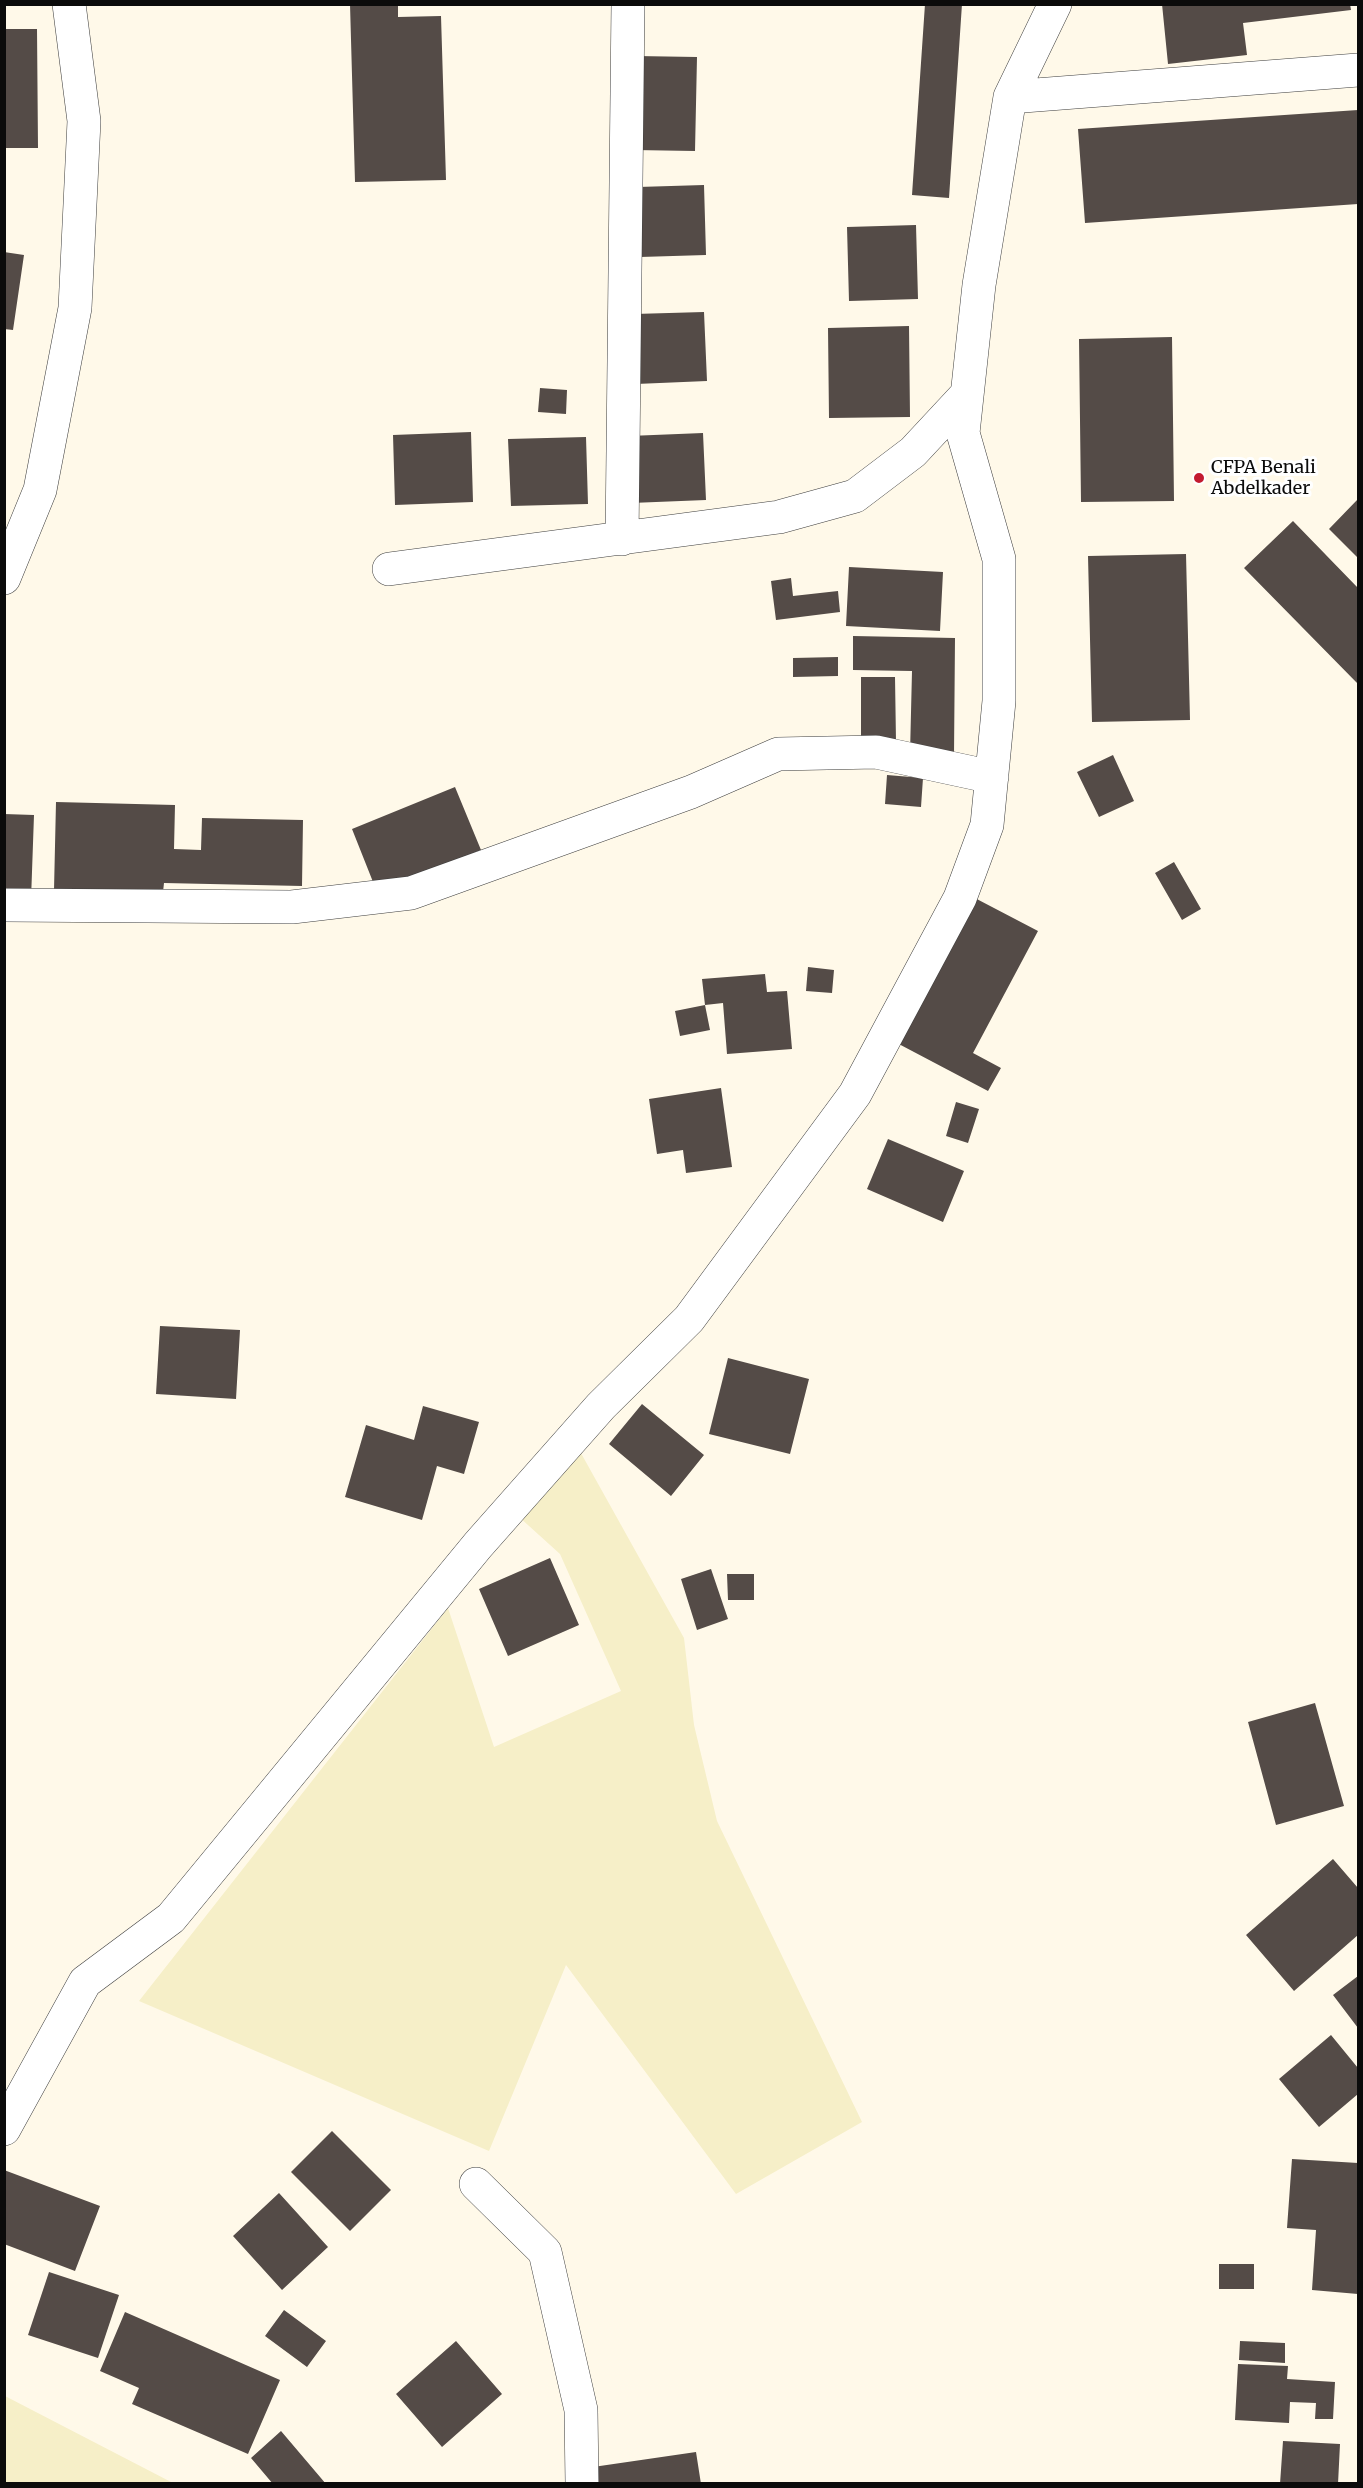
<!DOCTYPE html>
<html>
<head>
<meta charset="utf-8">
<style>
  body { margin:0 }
  #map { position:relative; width:1363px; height:2488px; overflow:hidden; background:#fff9e9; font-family:Merriweather,serif }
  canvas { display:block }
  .frame { position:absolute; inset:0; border:6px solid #0b0b0b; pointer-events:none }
</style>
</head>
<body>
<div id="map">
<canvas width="1363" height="2488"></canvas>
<div class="frame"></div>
</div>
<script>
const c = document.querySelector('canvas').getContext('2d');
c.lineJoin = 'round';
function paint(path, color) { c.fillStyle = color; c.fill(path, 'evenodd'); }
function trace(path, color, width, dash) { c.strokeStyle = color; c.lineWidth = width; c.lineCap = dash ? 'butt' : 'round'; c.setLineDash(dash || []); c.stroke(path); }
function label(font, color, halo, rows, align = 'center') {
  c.font = font + ' Merriweather,serif'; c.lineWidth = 6; c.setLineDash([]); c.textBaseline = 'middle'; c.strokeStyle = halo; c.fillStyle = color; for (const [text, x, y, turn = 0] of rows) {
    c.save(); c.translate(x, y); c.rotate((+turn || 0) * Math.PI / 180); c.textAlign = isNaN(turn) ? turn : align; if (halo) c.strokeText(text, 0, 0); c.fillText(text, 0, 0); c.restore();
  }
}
paint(new Path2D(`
  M 577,1446 L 684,1638 L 694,1725 L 717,1821 L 862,2122 L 736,2194 L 566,1965 L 489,2151 L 139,2001 L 448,1608 L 494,1747 L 621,1691 L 560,1554 L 518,1516 Z
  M 4,2396 L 5,2396 L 173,2483 L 5,2483 Z`), '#f6efc8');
paint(new Path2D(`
  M 350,4 L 398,4 L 398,17 L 441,16 L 446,180 L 355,182 Z
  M 925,4 L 962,4 L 949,198 L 912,195 Z
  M 1162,4 L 1350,4 L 1351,10 L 1243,23 L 1247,55 L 1168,64 Z
  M 4,29 L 37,29 L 38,148 L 4,148 Z
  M 636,56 L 697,57 L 695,151 L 634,150 Z
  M 1358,110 L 1358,204 L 1085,223 L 1078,129 Z
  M 704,185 L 706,255 L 640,257 L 638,187 Z
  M 916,225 L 918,299 L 849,301 L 847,227 Z
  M 4,252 L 24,255 L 13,330 L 4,329 Z
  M 704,312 L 707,381 L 636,384 L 634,314 Z
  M 909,326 L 910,417 L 829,418 L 828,328 Z
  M 1172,337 L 1174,501 L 1081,502 L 1079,339 Z
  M 540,388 L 567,390 L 566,414 L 538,412 Z
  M 471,432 L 473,502 L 395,505 L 393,435 Z
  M 703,433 L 706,500 L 631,503 L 629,436 Z
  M 586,437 L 588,504 L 511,506 L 508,439 Z
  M 1358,499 L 1358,558 L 1329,529 Z
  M 1293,521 L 1358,588 L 1358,684 L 1244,568 Z
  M 1186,554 L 1190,720 L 1092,722 L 1088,556 Z
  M 849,567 L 943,572 L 940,631 L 846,626 Z
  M 791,578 L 793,596 L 838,591 L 840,612 L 776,620 L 771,581 Z
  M 853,636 L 955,638 L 954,755 L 910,754 L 912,671 L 853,670 Z
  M 838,657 L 838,676 L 793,677 L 793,658 Z
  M 861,677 L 895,677 L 896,742 L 861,742 Z
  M 1113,755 L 1134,801 L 1099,817 L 1077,772 Z
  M 887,775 L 923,778 L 921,807 L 885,804 Z
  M 455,787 L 481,850 L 377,892 L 352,829 Z
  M 56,802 L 175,805 L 174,849 L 201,850 L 202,818 L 303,820 L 302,886 L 164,883 L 163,892 L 54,890 Z
  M 4,814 L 34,815 L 31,900 L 4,899 Z
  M 1174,862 L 1201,909 L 1182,920 L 1155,873 Z
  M 971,896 L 1038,931 L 973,1053 L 1001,1068 L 988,1091 L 895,1042 Z
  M 808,967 L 834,970 L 832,993 L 806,991 Z
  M 765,974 L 767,992 L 787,991 L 792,1049 L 727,1054 L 723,1003 L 705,1005 L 702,979 Z
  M 705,1005 L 710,1030 L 680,1036 L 675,1011 Z
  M 721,1088 L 732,1167 L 686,1173 L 683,1150 L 657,1154 L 649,1099 Z
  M 956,1102 L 979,1109 L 968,1143 L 946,1136 Z
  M 888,1139 L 964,1171 L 943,1222 L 867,1189 Z
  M 160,1326 L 240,1330 L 236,1399 L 156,1394 Z
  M 728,1358 L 809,1379 L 790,1454 L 709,1434 Z
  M 642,1404 L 704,1455 L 671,1496 L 609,1444 Z
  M 423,1406 L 479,1422 L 464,1474 L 437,1466 L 422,1520 L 345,1497 L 366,1425 L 414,1440 Z
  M 550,1558 L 579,1625 L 508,1656 L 479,1589 Z
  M 711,1569 L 728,1619 L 697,1630 L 681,1579 Z
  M 727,1574 L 754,1574 L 754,1600 L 728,1600 Z
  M 1315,1703 L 1344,1806 L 1276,1825 L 1248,1722 Z
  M 1333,1859 L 1358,1888 L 1358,1935 L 1294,1991 L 1246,1935 Z
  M 1358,1976 L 1358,2028 L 1333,1995 Z
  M 1331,2035 L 1358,2068 L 1358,2094 L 1319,2127 L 1279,2079 Z
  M 332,2131 L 391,2190 L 350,2231 L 291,2172 Z
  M 1292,2159 L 1358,2163 L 1358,2294 L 1312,2290 L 1316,2230 L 1287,2228 Z
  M 4,2170 L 100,2206 L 75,2271 L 4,2244 Z
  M 279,2193 L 328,2247 L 282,2290 L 233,2236 Z
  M 1219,2264 L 1254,2264 L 1254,2289 L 1219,2289 Z
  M 49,2272 L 119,2295 L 98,2358 L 28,2335 Z
  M 284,2310 L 326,2341 L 307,2367 L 265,2336 Z
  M 125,2312 L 280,2380 L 248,2454 L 132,2404 L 139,2388 L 100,2371 Z
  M 456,2341 L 502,2394 L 442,2447 L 396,2394 Z
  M 1240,2341 L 1285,2343 L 1285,2363 L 1239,2360 Z
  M 1238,2364 L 1288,2366 L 1287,2379 L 1335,2382 L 1333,2419 L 1315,2419 L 1316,2403 L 1290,2402 L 1289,2423 L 1235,2420 Z
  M 281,2431 L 326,2484 L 273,2484 L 251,2458 Z
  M 1283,2441 L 1340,2444 L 1338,2484 L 1280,2484 Z
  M 696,2452 L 701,2484 L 595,2484 L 593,2467 Z`), '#544b47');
const minor = new Path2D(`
  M 1010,97 L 1358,70
  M 622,539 L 628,4
  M 389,569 L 779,517 L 855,496 L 913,452 L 967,394
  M 4,578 L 40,490 L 75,308 L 84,121 L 69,4
  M 4,905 L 292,907 L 411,893 L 691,792 L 778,754 L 876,752 L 992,777
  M 4,2129 L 85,1982 L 171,1918 L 478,1545 L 601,1406 L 689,1319 L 855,1094 L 960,898 L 987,825 L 999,701 L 999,559 L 963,433 L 979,285 L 1010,97 L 1055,4
  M 476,2184 L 545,2252 L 581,2410 L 582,2484`);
trace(minor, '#3e3e3e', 34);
trace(minor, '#fff', 33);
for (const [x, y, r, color] of [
  [1199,478,6,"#c31b30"]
]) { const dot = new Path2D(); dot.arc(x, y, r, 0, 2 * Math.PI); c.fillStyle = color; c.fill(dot); trace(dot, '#fff', 2); }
label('18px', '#0b0b0b', '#fff', [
  ["CFPA Benali",1211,468],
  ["Abdelkader",1211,489]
], 'left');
</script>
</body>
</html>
